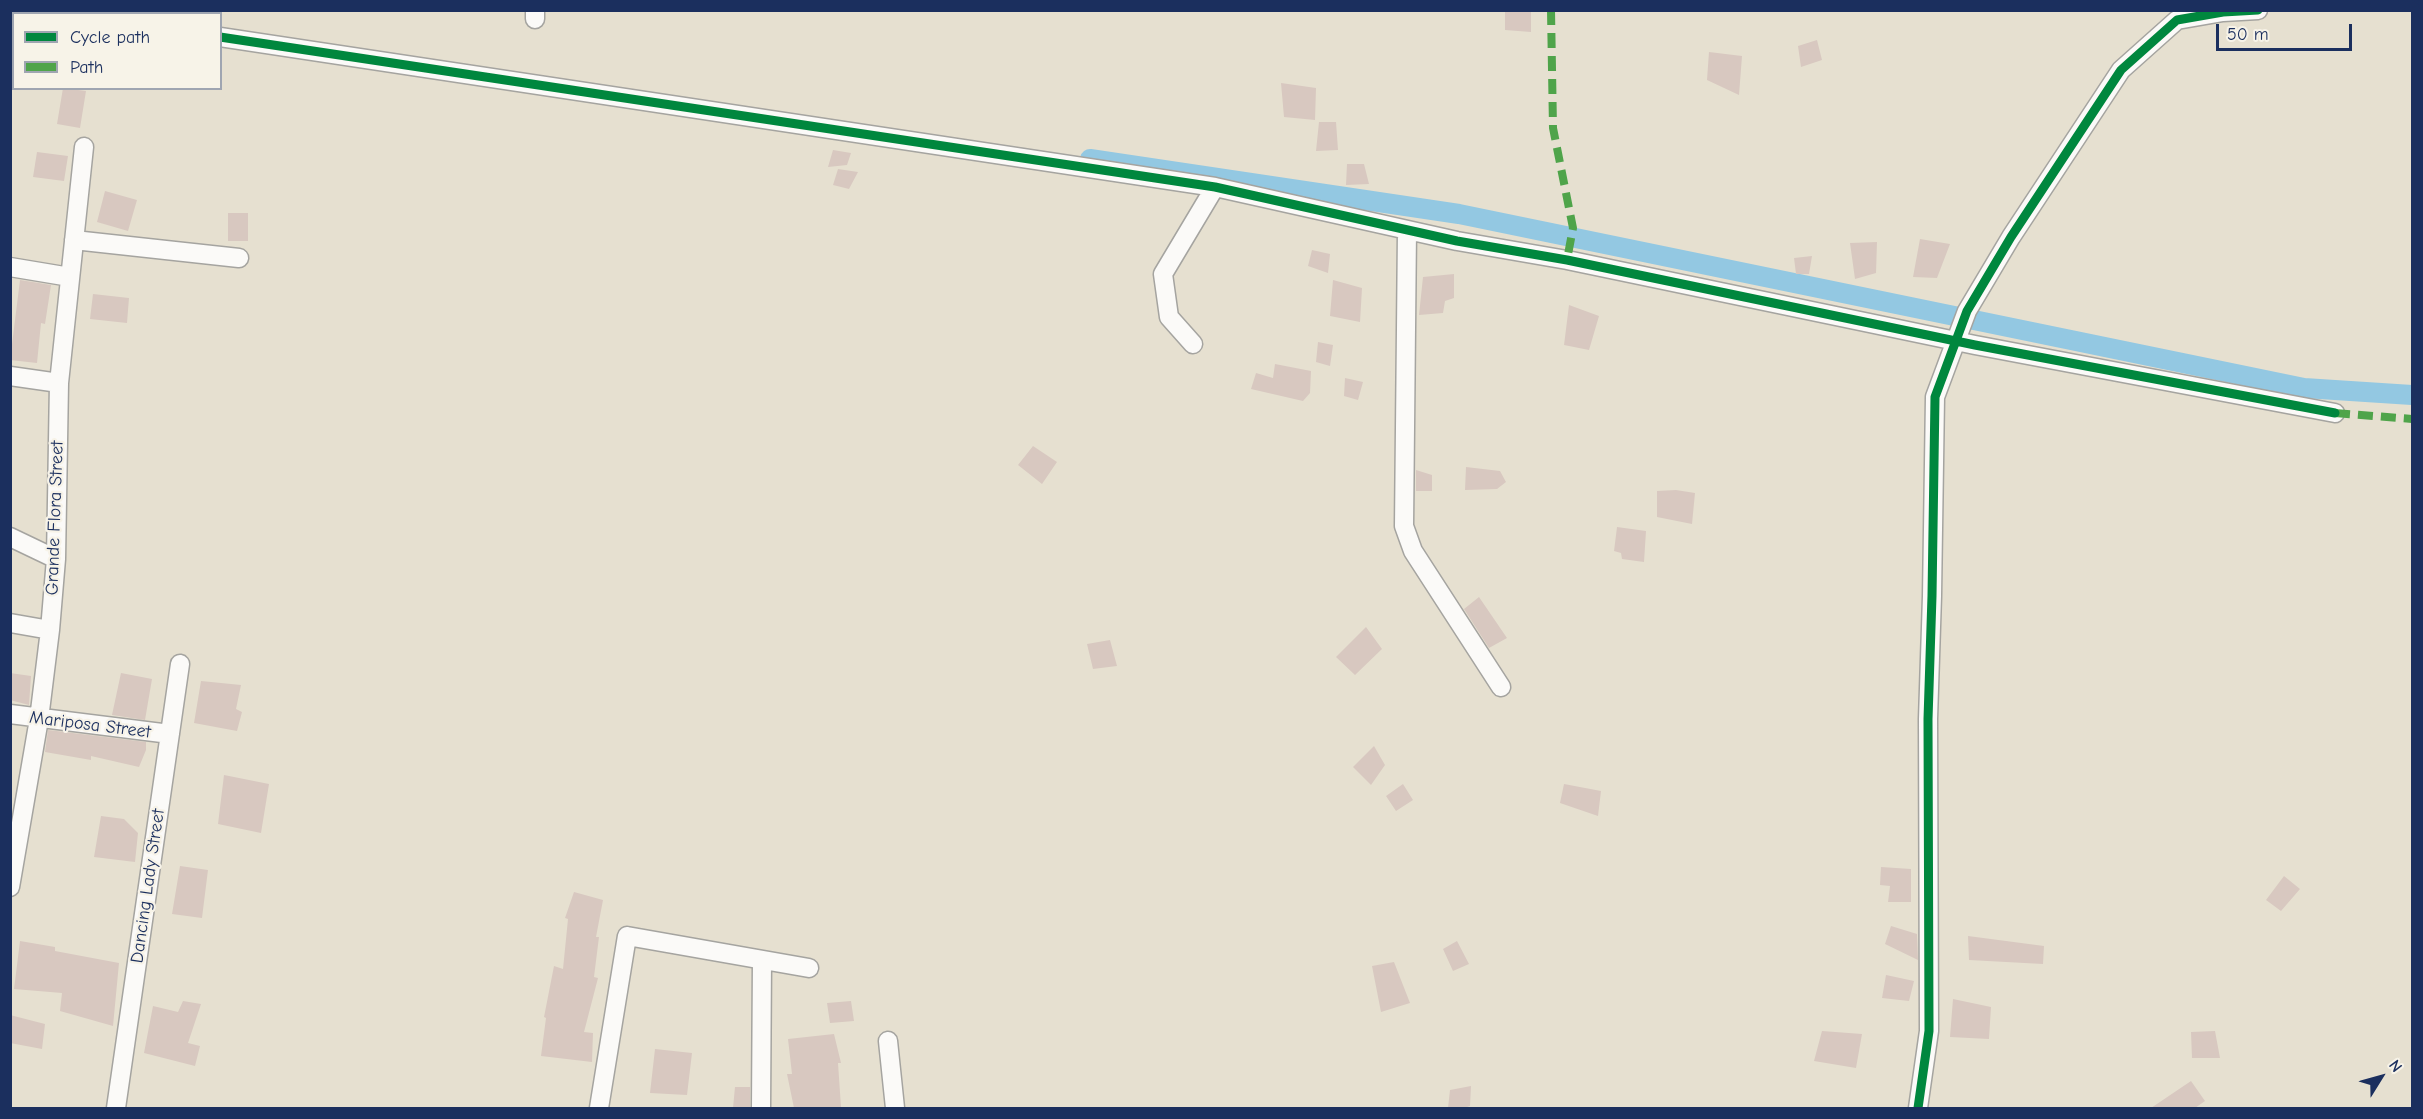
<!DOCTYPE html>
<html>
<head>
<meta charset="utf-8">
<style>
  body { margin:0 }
  #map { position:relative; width:2423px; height:1119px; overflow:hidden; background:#e6e0d0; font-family:"Comic Neue",sans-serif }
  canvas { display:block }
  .frame { position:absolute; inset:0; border:12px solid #1b2f5e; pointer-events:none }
  .legend { position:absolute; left:12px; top:12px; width:210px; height:78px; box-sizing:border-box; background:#f7f3e8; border:2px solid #9fa5b1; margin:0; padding:8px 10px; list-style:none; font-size:18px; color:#1b2f5e }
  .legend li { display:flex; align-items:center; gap:12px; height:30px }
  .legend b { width:30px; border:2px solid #9fa5b1 }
  .north { position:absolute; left:2351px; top:1047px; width:60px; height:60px; -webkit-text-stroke:4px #f7f3e8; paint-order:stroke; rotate:53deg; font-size:16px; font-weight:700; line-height:24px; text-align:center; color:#1b2f5e }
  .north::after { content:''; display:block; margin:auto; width:21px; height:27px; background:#1b2f5e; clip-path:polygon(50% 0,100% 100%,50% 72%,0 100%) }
  .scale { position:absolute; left:2216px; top:24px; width:136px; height:27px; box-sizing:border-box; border:3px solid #1b2f5e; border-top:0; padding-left:8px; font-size:18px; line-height:21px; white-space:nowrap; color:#1b2f5e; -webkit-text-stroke:4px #f7f3e8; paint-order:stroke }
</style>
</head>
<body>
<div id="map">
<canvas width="2423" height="1119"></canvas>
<div class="frame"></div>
<ul class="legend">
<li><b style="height:8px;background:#00873e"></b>Cycle path</li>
<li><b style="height:8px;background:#4fa44a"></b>Path</li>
</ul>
<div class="north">N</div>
<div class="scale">50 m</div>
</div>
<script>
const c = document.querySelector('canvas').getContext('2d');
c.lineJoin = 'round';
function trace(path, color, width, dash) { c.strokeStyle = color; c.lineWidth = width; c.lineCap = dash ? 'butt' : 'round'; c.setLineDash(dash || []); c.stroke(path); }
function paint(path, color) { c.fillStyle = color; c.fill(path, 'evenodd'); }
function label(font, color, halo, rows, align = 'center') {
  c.font = font + ' "Comic Neue",sans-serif'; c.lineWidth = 4.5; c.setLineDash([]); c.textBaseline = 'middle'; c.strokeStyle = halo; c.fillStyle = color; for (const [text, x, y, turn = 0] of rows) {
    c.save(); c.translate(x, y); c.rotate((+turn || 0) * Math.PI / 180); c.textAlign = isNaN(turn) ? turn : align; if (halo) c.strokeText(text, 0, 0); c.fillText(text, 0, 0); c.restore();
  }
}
trace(new Path2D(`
  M 98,10 L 118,14
  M 1090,159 L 1459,214 L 2304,388 L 2412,395`), '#93c8e2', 20);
paint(new Path2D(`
  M 1505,10 L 1531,10 L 1531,32 L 1505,30 Z
  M 1817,40 L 1822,60 L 1801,67 L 1798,46 Z
  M 1709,52 L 1742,56 L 1739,95 L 1707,80 Z
  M 1281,83 L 1316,88 L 1315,120 L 1284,117 Z
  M 63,88 L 86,91 L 80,128 L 57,124 Z
  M 1319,122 L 1336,122 L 1338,150 L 1316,151 Z
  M 833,150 L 851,153 L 847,165 L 828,167 Z
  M 37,152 L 68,156 L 64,181 L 33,177 Z
  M 1347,164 L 1364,164 L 1369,184 L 1346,185 Z
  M 838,169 L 858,172 L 849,189 L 833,185 Z
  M 105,191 L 137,200 L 128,231 L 97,222 Z
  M 228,213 L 248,213 L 248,241 L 228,241 Z
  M 1920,239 L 1950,244 L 1937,278 L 1913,277 Z
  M 1877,242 L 1876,273 L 1855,279 L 1850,243 Z
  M 1312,250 L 1330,254 L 1328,273 L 1308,266 Z
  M 1812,256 L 1809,274 L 1796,274 L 1794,258 Z
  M 1454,274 L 1454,298 L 1445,301 L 1443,313 L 1419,315 L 1423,277 Z
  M 20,280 L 51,285 L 45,324 L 41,323 L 37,363 L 10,360 Z
  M 1333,280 L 1362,288 L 1360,322 L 1330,316 Z
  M 93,294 L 129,298 L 127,323 L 90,319 Z
  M 1569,305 L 1599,316 L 1589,350 L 1564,345 Z
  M 1318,342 L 1333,345 L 1330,366 L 1316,362 Z
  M 1275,364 L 1311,371 L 1310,393 L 1303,401 L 1251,389 L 1256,373 L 1273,378 Z
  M 1345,378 L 1363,382 L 1358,400 L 1344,396 Z
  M 1033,446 L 1057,462 L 1042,484 L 1018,465 Z
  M 1466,467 L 1500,471 L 1506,482 L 1497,489 L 1465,490 Z
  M 1416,470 L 1432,475 L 1432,491 L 1416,491 Z
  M 1676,490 L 1695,493 L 1692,524 L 1657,517 L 1657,491 Z
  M 1617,527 L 1646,531 L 1644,562 L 1622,559 L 1621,553 L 1614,551 Z
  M 1479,597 L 1507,638 L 1489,648 L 1464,609 Z
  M 1366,627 L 1382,649 L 1355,675 L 1336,657 Z
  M 1110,640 L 1117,666 L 1093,669 L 1087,644 Z
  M 10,673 L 31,676 L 29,705 L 10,700 Z
  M 121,673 L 152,679 L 145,720 L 112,715 Z
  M 201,681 L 241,685 L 236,709 L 242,712 L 237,731 L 194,723 Z
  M 48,730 L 146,742 L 146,750 L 139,767 L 91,756 L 91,760 L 45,752 Z
  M 1374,746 L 1385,765 L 1371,785 L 1353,767 Z
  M 224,775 L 269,784 L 261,833 L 218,824 Z
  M 1403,784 L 1413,800 L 1396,811 L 1386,796 Z
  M 1564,784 L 1601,791 L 1598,816 L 1560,803 Z
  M 101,816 L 124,819 L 138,833 L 135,862 L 94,857 Z
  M 180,866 L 208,870 L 202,918 L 172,914 Z
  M 1881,867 L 1911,869 L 1911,902 L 1888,902 L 1890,886 L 1880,885 Z
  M 2284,876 L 2300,889 L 2281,911 L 2266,900 Z
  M 574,892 L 603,900 L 596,937 L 599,937 L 594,977 L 598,978 L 584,1032 L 593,1033 L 592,1062 L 541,1056 L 546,1018 L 544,1017 L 554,966 L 563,969 L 568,919 L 565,918 Z
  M 1891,926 L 1917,934 L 1918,960 L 1885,944 Z
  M 1968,936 L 2044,946 L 2043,964 L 1969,960 Z
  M 20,941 L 55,947 L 55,951 L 119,963 L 113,1026 L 60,1011 L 62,993 L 14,989 Z
  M 1457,941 L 1469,964 L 1453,971 L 1443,949 Z
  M 1394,962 L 1410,1003 L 1381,1012 L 1372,966 Z
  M 1886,975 L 1914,981 L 1909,1001 L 1882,998 Z
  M 1953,999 L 1991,1007 L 1989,1039 L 1950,1037 Z
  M 183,1001 L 201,1004 L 188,1043 L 200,1046 L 195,1066 L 144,1053 L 153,1006 L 178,1012 Z
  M 851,1001 L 854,1021 L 830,1023 L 827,1003 Z
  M 10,1015 L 45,1024 L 42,1049 L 10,1043 Z
  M 1822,1031 L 1862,1034 L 1856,1068 L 1814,1061 Z
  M 2215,1031 L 2220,1058 L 2192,1058 L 2191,1032 Z
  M 834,1034 L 841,1063 L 838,1063 L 841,1107 L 794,1108 L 787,1074 L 792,1074 L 788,1039 Z
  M 655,1049 L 692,1053 L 687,1095 L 650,1093 Z
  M 2191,1081 L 2205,1101 L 2195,1108 L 2151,1108 Z
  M 1471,1086 L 1470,1106 L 1464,1108 L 1448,1108 L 1450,1090 Z
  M 735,1087 L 750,1087 L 750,1108 L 733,1108 Z`), '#d8c8c0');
const minor = new Path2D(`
  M 42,10 L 61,14
  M 535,10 L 535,19
  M 220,37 L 1215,187 L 1457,241 L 1567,260 L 1975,345 L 2335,413
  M 1407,230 L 1404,526 L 1413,551 L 1501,687
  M 74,240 L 239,258
  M 10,267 L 70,277
  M 1193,344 L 1169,317 L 1163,274 L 1215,187
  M 10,376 L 59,383
  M 10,537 L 56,559
  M 10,623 L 50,630
  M 10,714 L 170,734
  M 10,887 L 39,719 L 50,630 L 56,559 L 59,383 L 84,147
  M 888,1041 L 895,1108
  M 116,1108 L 180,664
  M 599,1108 L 627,936 L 809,968
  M 761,1108 L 762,960
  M 1918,1108 L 1929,1031 L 1928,719 L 1932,596 L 1935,397 L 1967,311 L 2011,237 L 2121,70 L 2177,20 L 2223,12 L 2258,10`);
trace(minor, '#a5a4a0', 21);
trace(minor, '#fbfaf8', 18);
trace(new Path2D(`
  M 1551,10 L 1553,128 L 1573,228 L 1567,260
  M 2335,413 L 2412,419`), '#4fa44a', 8, [15, 8]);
trace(new Path2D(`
  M 220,37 L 1215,187 L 1457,241 L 1567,260 L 1975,345 L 2335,413
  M 1918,1108 L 1929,1031 L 1928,719 L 1932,596 L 1935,397 L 1967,311 L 2011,237 L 2121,70 L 2177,20 L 2223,12 L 2258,10`), '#00873e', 9);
label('18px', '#1b2f5e', '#f7f3e8', [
  ["Grande Flora Street",55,518,-88],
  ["Mariposa Street",90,725,7],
  ["Dancing Lady Street",148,886,-82]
]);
</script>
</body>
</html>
